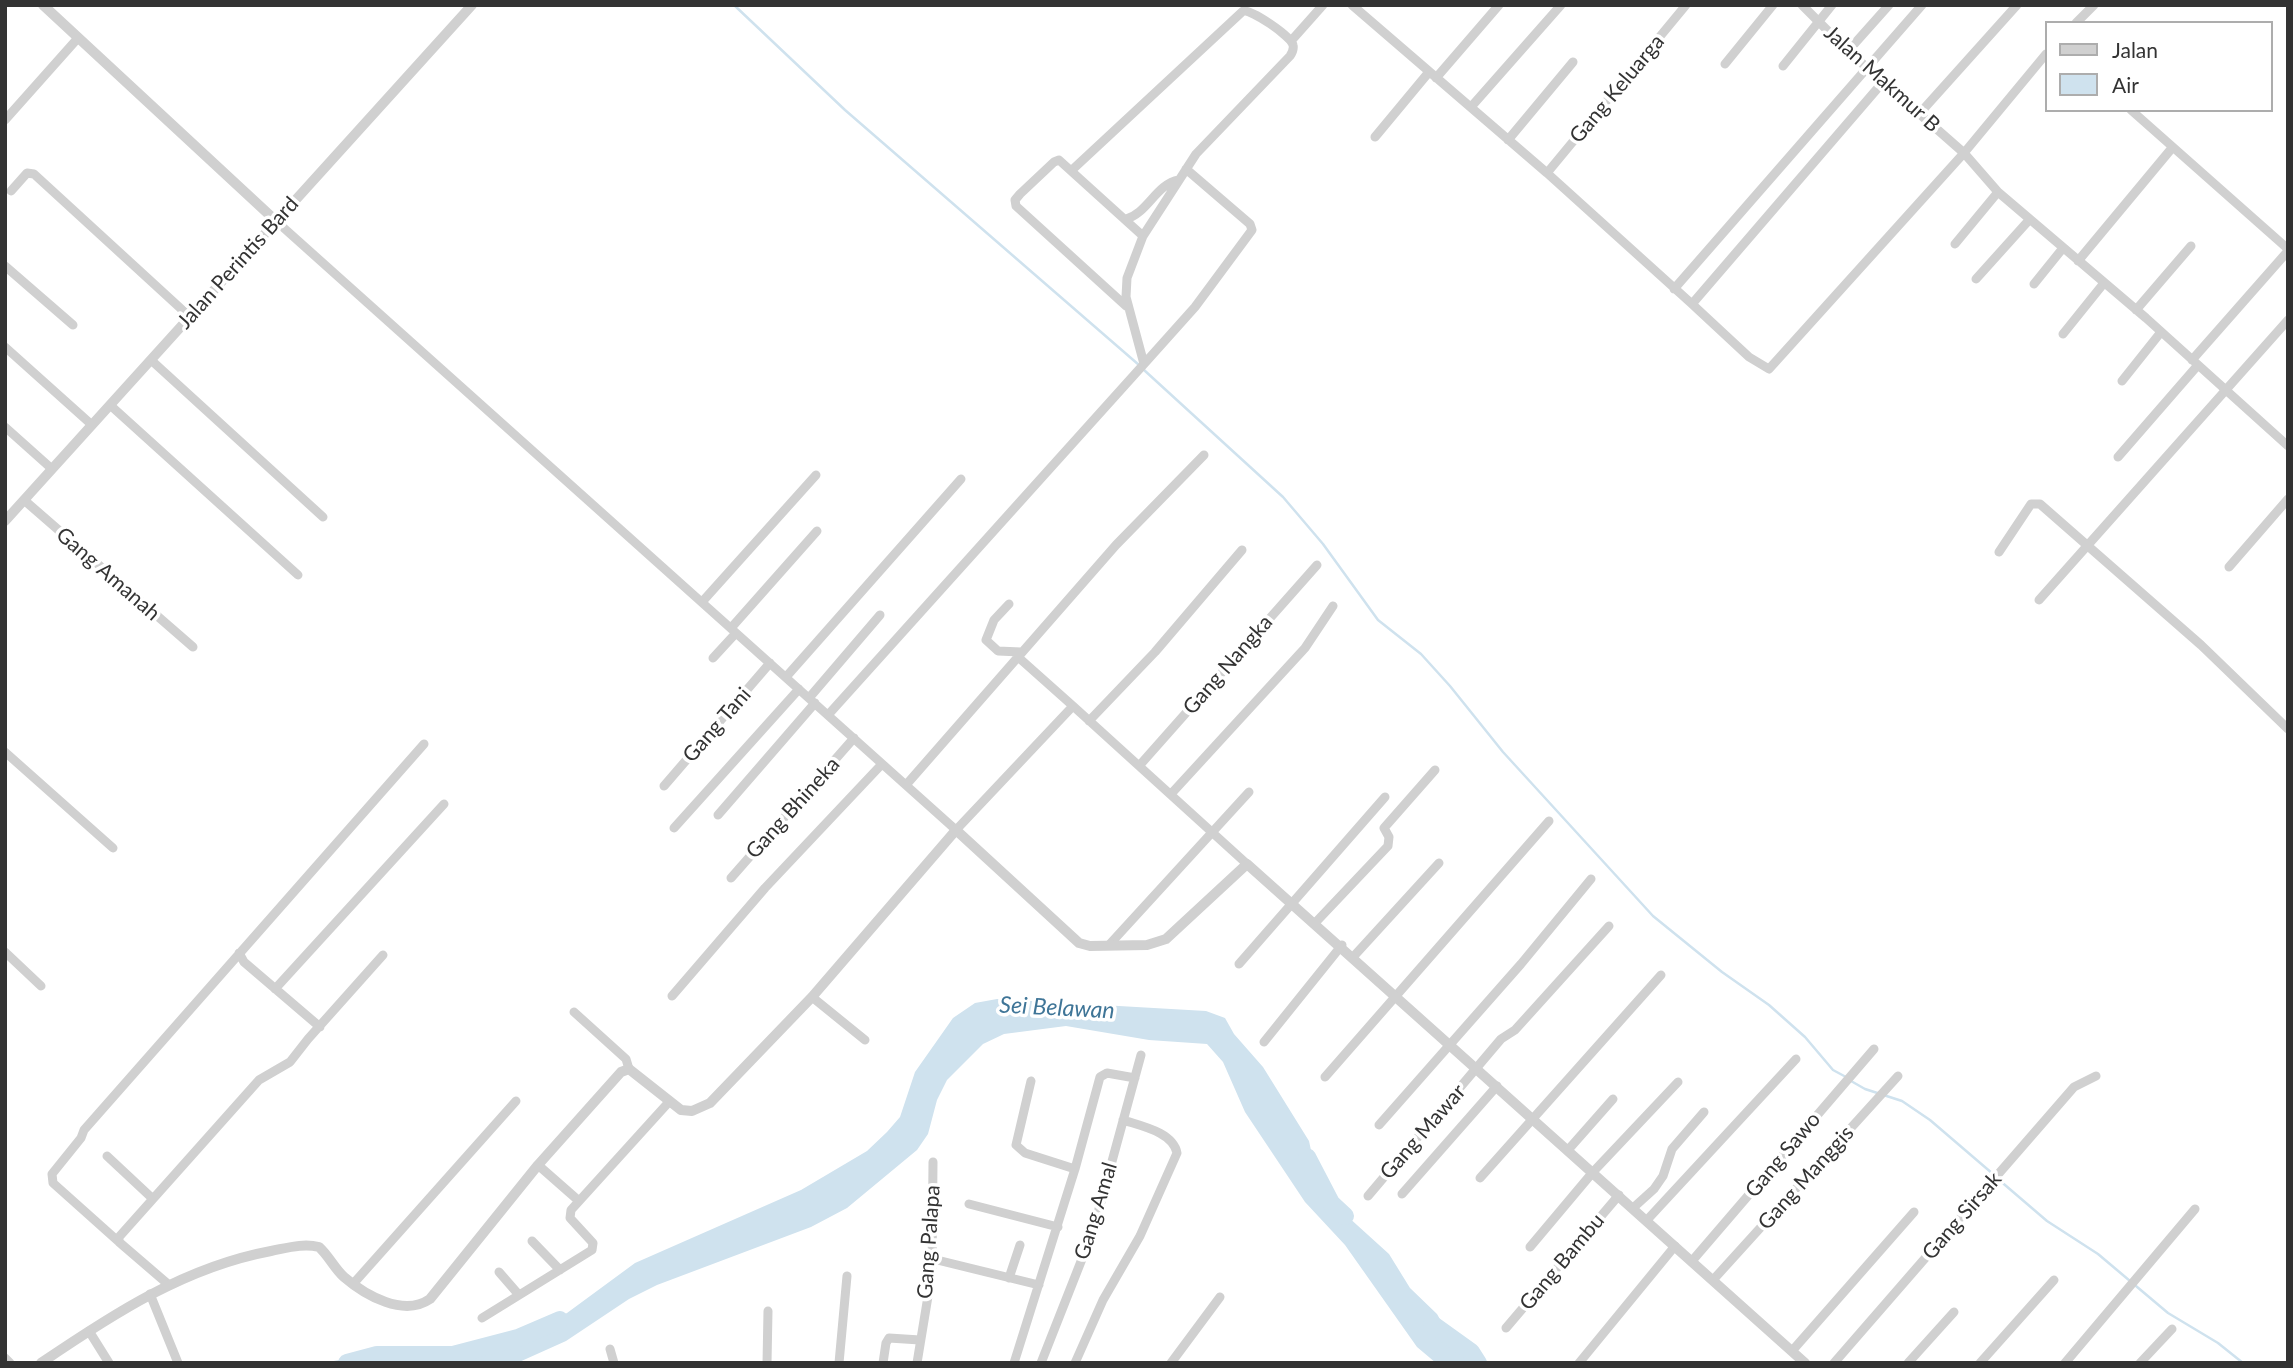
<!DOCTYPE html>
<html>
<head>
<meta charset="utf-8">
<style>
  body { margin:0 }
  #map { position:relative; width:2293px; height:1368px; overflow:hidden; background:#fff; font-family:Lato,sans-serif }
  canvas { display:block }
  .frame { position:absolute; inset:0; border:7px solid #333; pointer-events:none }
  .legend { position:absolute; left:2045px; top:21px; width:228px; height:91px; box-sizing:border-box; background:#fff; border:2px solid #adadad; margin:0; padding:9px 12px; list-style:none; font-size:21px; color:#333 }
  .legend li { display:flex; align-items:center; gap:14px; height:35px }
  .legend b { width:35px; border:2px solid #adadad }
</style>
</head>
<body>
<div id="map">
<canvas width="2293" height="1368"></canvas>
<div class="frame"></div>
<ul class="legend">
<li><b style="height:9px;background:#d0d0d0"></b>Jalan</li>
<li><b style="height:19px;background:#cfe2ee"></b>Air</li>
</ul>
</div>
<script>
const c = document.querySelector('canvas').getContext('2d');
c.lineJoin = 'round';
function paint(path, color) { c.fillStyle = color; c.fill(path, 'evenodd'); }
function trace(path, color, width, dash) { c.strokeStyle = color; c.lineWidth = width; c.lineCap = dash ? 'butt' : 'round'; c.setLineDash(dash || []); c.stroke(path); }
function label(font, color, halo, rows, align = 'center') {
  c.font = font + ' Lato,sans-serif'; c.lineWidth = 7; c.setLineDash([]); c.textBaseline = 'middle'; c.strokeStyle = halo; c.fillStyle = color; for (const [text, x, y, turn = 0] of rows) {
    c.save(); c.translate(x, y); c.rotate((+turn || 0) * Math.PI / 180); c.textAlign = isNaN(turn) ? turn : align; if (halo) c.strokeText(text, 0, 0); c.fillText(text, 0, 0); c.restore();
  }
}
paint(new Path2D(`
  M 997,999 L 1206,1011 L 1225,1018 L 1234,1034 L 1263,1067 L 1309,1141 L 1318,1183 L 1325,1196 L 1389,1254 L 1410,1288 L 1437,1314 L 1454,1344 L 1473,1363 L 1436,1363 L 1417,1347 L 1345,1245 L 1305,1202 L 1245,1112 L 1223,1062 L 1207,1044 L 1149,1040 L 1066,1026 L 1004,1034 L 983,1044 L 947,1080 L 937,1100 L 928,1134 L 917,1150 L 847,1208 L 811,1227 L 657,1285 L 629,1299 L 566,1341 L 517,1363 L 322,1363 L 374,1354 L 432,1357 L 459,1355 L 508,1346 L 567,1313 L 635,1263 L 801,1190 L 867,1151 L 887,1132 L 900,1117 L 915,1072 L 953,1018 L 975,1003 Z`), '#cfe2ee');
trace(new Path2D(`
  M 734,5 L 845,110 L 1139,365
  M 1144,370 L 1283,497 L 1323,544 L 1378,620 L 1421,654 L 1450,686 L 1503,752 L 1653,916 L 1722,972 L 1769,1005 L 1805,1037 L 1833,1070 L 1846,1077
  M 1851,1081 L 1865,1089 L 1902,1101 L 1930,1120 L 1993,1174
  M 1998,1179 L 2047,1221 L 2098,1254 L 2168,1313 L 2218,1343 L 2243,1363`), '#cfe2ee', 2.5);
trace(new Path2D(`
  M 1307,1157 L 1331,1203 L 1345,1216
  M 1432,1324 L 1471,1352 L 1478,1363
  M 347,1363 L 377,1355 L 453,1355 L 518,1338 L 560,1320`), '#cfe2ee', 18);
trace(new Path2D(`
  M 1352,5 L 1547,173 L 1692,304 L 1883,82
  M 1802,5 L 1848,51 L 1964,153 L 1998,192 L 2146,318 L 2288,446
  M 2076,23 L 2094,5
  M 1291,41 L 1323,5
  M 1848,51 L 1889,5
  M 1725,64 L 1773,5
  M 1783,66 L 1832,5
  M 1436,78 L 1499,5
  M 1471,107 L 1561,5
  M 2131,110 L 2288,249
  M 1920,113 L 2017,5
  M 5,120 L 78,38
  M 1375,137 L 1429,72
  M 1508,140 L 1573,62
  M 1072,170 L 1243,11 C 1251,9 1291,36 1293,45 C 1294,49 1292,53 1290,56 L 1196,154 L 1143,236
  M 1547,173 L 1686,5
  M 11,191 L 27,173 L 34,174 L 190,317
  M 1126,219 C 1148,213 1156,184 1179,180
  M 276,221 L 956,830 L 1073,706 L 1247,864
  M 1955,244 L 1998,192
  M 2078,261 L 2172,148
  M 5,266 L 73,325
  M 1976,279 L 2030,219
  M 2034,284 L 2063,248
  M 1674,289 L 1922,5
  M 1692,304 L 1749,357 L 1769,369 L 1964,153 L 2046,54
  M 2136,310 L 2191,246
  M 2063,334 L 2104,283
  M 5,347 L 92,425
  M 151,360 L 323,517
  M 2192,360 L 2288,251
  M 1144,364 L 1195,307 L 1252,230 L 1250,224 L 1186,169
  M 2122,381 L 2161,332
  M 110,405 L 298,575
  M 5,427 L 52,469
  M 2118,457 L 2198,365
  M 24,500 L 193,647
  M 1999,552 L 2031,504 L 2040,504 L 2201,645 L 2288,729
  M 2229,567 L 2288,499
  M 2039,600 L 2288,320
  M 702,602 L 816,475
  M 1009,604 L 994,620 L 986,640 L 998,651 L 1021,652
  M 731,628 L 817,531
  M 1018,657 L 1073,706
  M 713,658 L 736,633
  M 786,677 L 961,479
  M 809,698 L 880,615
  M 828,715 L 1144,364 L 1126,297 L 1127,278 L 1143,236 L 1059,160 L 1054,162 L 1020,194 L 1015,200 L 1016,206 L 1126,306
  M 1089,721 L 1155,652 L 1242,550
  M 5,752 L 113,848
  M 1139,766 L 1317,565
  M 906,785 L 1116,545 L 1204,455
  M 664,786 L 770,663
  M 1171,794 L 1305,648 L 1333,606
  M 718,815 L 815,703
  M 674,828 L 799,689
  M 731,878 L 854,738
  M 1316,922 L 1388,846 L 1389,837 L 1384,828 L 1435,770
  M 1109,945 L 1249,792
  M 5,952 L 41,986
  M 239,953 L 244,962 L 320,1027
  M 1354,956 L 1439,863
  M 1239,964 L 1385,797
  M 275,989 L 444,804
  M 672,996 L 765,888 L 882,764
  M 812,997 L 865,1040
  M 574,1012 L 626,1059 L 629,1069
  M 1264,1042 L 1342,945
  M 1325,1077 L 1549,821
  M 1031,1081 L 1016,1145 L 1025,1153 L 1075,1169
  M 1379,1125 L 1521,964 L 1591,879
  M 1568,1150 L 1613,1099
  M 107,1156 L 153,1199
  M 538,1165 L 579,1201
  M 1480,1178 L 1661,975
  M 1402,1194 L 1497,1086
  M 1368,1196 L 1501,1039 L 1515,1030 L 1609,926
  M 969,1204 L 1058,1227
  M 1633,1208 L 1654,1189 L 1663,1176 L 1672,1149 L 1704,1112
  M 1647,1220 L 1796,1059
  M 532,1241 L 560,1270
  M 119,1242 L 53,1183 L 52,1174 L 81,1138 L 84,1130 L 424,744
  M 1530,1247 L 1593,1172 L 1678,1082
  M 933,1259 L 1039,1285
  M 1692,1261 L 1874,1049
  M 499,1272 L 519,1295
  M 1009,1278 L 1020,1245
  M 1713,1280 L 1898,1076
  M 353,1284 L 516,1101
  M 169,1285 L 119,1242 L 119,1237 L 259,1080 L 290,1062 L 308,1039 L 383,955
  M 150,1294 L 178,1363
  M 482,1318 L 592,1250 L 593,1243 L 570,1218 L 571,1210 L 668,1103
  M 1506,1328 L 1619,1195
  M 89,1331 L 109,1363
  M 610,1349 L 614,1363
  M 1792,1351 L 1914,1212
  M 5,1358 L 10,1363
  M 767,1363 L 768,1311
  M 839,1363 L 847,1276
  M 883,1363 L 886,1343 L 889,1338 L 920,1340
  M 917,1363 L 932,1272 L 933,1162
  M 1014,1363 L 1075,1169 L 1100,1077 L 1107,1073 L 1135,1078
  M 1041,1363 L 1093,1231 L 1141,1055
  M 1075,1363 L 1103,1300 L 1140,1236 L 1177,1153 C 1173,1132 1141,1126 1123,1120
  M 1171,1363 L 1220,1297
  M 1579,1363 L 1675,1246
  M 1834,1363 L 2074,1087 L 2096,1076
  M 1908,1363 L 1954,1312
  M 1980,1363 L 2054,1280
  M 2065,1363 L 2195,1209
  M 2140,1363 L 2172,1329`), '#d0d0d0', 9);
trace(new Path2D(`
  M 43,5 L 276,221
  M 5,521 L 472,5
  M 41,1363 C 113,1314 185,1267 271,1251 C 287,1248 303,1243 319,1247 C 329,1256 334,1268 344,1277 C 366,1296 404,1317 430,1299 L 538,1165 L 621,1072 L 629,1069 L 681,1110 L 692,1111 L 710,1103 L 812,997 L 956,830 L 1079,943 L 1090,946 L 1147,945 L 1166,939 L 1247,864 L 1805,1363`), '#d0d0d0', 10);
label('21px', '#333', '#fff', [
  ["Jalan Makmur B",1882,79,42],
  ["Gang Keluarga",1617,89,-50],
  ["Jalan Perintis Bard",238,263,-48],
  ["Gang Amanah",108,574,41],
  ["Gang Nangka",1228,665,-49],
  ["Gang Tani",717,725,-49],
  ["Gang Bhineka",793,808,-48],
  ["Gang Mawar",1423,1132,-49],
  ["Gang Sawo",1783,1155,-50],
  ["Gang Manggis",1806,1178,-48],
  ["Gang Amal",1096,1211,-73],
  ["Gang Sirsak",1962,1216,-49],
  ["Gang Palapa",929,1242,-86],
  ["Gang Bambu",1562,1262,-50]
]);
label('italic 23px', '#3f7597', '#fff', [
  ["Sei Belawan",1057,1008,3]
]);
</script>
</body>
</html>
